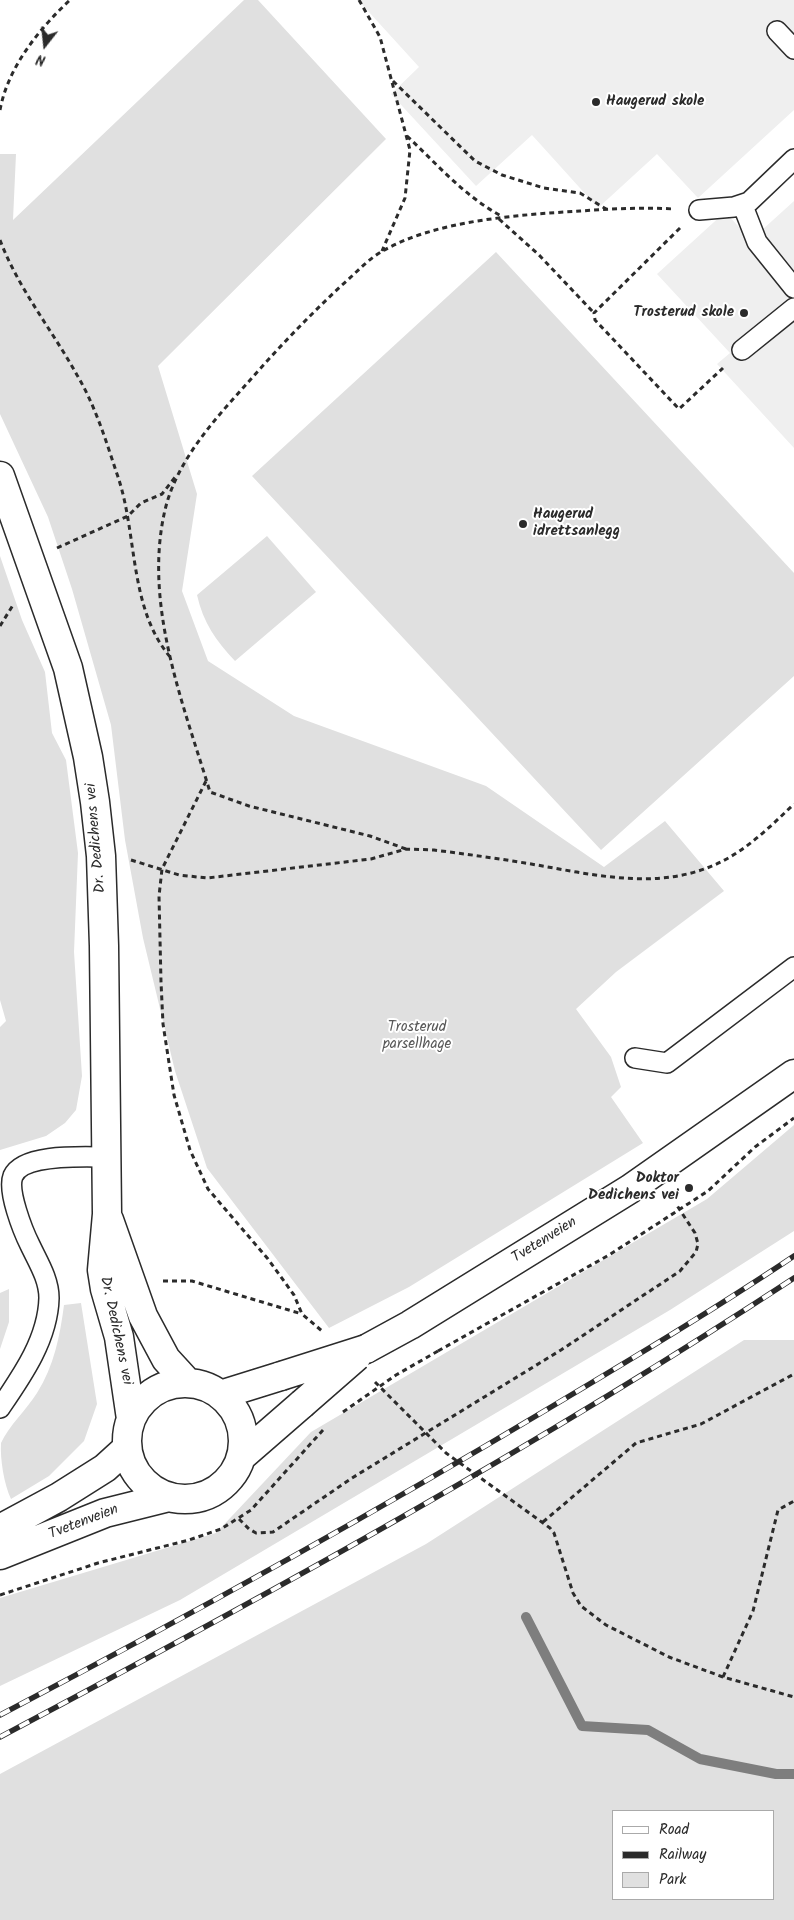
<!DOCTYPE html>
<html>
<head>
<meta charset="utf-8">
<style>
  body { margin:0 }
  #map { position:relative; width:794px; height:1920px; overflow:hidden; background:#fff; font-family:Kalam,sans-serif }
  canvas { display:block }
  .legend { position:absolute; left:612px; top:1810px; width:162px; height:90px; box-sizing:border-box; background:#fff; border:1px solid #aaa; margin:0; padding:6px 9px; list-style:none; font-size:15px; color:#2b2b2b }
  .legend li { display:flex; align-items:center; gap:10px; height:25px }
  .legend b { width:25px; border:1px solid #aaa }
  .north { position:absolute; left:20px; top:20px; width:50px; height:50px; -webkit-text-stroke:4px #fff; paint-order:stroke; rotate:196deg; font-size:14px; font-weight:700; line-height:20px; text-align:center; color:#2b2b2b }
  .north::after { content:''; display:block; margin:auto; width:18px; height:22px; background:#2b2b2b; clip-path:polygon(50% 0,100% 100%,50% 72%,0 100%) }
</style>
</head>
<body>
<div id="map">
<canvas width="794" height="1920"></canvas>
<ul class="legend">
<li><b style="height:6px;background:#fff"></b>Road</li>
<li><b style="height:6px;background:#2b2b2b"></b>Railway</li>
<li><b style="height:14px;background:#e0e0e0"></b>Park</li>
</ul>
<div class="north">N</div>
</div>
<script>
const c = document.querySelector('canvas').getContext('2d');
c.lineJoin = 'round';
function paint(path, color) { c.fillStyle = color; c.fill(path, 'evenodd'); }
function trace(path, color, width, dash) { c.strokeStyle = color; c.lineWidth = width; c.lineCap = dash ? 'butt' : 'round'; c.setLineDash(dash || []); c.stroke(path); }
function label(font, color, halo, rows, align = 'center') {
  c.font = font + ' Kalam,sans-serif'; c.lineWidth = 4; c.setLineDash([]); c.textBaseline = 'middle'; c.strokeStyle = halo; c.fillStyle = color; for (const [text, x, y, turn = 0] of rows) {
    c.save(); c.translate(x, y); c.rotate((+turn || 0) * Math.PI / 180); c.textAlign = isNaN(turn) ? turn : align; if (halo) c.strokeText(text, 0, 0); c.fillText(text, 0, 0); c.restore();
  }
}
paint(new Path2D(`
  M 358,0 L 794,0 L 794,110 L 698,198 L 657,154 L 598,208 L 532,135 L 476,186 L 391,94 L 419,67 Z
  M 794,201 L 794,448 L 717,364 L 730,353 L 657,274 L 725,212 L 751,240 Z`), '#efefef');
paint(new Path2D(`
  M 244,0 L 258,0 L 386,139 L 158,366 L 197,494 L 182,591 L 208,661 L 294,716 L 486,786 L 604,867 L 665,821 L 724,891 L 616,972 L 576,1009 L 611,1057 L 621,1087 L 611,1097 L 643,1143 L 409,1287 L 329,1328 L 207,1168 L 175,1071 L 143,938 L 125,840 L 111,725 L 72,589 L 48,517 L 0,414 L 0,154 L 16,154 L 13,220 Z
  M 496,252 L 794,573 L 794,676 L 601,850 L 252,476 Z
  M 267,536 L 316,592 L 235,661 C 216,641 203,622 197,595 Z
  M 0,556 L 22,620 L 45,672 L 52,733 L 66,760 L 78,853 L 74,952 L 82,1076 L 76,1110 L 65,1123 L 46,1136 L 0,1150 L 0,1027 L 6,1021 L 0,1000 Z
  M 794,1125 L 794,1231 L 670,1310 L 180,1600 L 0,1686 L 0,1598 L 216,1533 L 311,1432 L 707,1199 Z
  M 9,1289 L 9,1322 L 0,1349 L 0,1293 Z
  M 81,1303 L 97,1404 L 84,1441 L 49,1476 L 11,1499 C 4,1484 0,1459 1,1443 C 8,1427 27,1409 37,1393 C 54,1366 60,1336 64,1305 Z
  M 744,1340 L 794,1340 L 794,1920 L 0,1920 L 0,1774 L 426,1544 ZM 613,1811 L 773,1811 L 773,1899 L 613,1899 Z`), '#e0e0e0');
trace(new Path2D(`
  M 526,1617 L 582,1726 L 648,1730 L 700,1759 L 776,1774 L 794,1774`), '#7e7e7e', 10);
const lane = new Path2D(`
  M 777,31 L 794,49
  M 743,206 L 757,242 L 794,288
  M 699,210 L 734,207 L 749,202 L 794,159
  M 742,350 L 794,308
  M 635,1058 L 667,1063 L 794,967
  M 0,1408 C 22,1376 48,1339 49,1298 C 49,1279 38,1262 30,1245 C 23,1231 7,1191 13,1176 C 23,1153 85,1157 106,1157`);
const secondary = new Path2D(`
  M 0,476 L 68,668 L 88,757 L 95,802 L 101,856 L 104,946 L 107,1214 L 102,1270 L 105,1289 L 119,1337 L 131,1419
  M 109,1220 L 143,1316 L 166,1359 L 188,1383
  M 366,1349 L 410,1325 L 630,1189 L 794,1074
  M127 1441a58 58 0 1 1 116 0a58 58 0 1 1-116 0Z
  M 220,1395 L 281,1376
  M 241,1457 L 302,1404
  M 0,1529 L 59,1497 L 105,1468 L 127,1448
  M 0,1555 L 105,1513 L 169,1497`);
trace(lane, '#2b2b2b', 22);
trace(secondary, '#2b2b2b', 31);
trace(new Path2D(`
  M 359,0 L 380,37 L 410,150 L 405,198 L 382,251
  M 393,81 L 475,161 L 502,175 L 544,188 L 580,193 L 606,209
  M 0,110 C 8,67 39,29 70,0
  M 407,136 C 437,164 465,197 503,217
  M 499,219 L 539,255 L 594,313
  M 680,228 L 594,313 L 595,320 L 679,409 L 723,368
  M 0,240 C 18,288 52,330 77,375 C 95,405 106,441 117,474 C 138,533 128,608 171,658
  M 57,548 L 128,516 L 141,503 L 162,494 L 176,476
  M 0,626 L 13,605
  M 206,781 L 162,869 L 159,896 L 161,982 L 163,1024 L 174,1095 L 190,1150 L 208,1189 L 268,1259 L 294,1295 L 302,1314 L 322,1331
  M 406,849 L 370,836 L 249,806 L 210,792 C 183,703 143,604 165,510 C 177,459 217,417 251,379 C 280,346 310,315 342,285 C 355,274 366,261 381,252 C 435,220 518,215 580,211 C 611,209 642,207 673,209
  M 131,860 L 179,875 L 207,878 L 371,859 L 406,849 L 434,850 C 465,854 495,858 525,863 C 593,874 665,895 730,857 C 754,843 774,823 794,804
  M 163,1281 L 192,1281 L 302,1314
  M 438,1351 L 609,1255 L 708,1191 L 755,1147 L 794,1118
  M 375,1382 L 446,1453 L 550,1528 L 554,1533 L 573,1593 L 581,1606 L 606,1625 L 669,1657 L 723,1677 L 794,1697
  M 239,1519 L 249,1529 L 256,1533 L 273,1532 L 352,1478 L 561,1350 L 680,1271 L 696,1252 L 698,1244 L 695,1233 L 676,1204
  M 543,1522 L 636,1443 L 701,1424 L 794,1374
  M 0,1595 L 98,1563 L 189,1540 L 221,1529 L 251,1510 L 323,1430
  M 723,1677 L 753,1611 L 778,1510 L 794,1501`), '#2b2b2b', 3, [5, 4]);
trace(lane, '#fff', 19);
trace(secondary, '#fff', 28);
const rail = new Path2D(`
  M 0,1715 C 187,1617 371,1515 551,1407 C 633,1358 715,1309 794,1256
  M 0,1737 C 270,1594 538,1446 794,1278`);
trace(rail, '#2b2b2b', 5.5);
trace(rail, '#fff', 4, [11]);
const secondaryBridge = new Path2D(`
  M 281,1376 L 366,1349
  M 302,1404 L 357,1356`);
trace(secondaryBridge, '#2b2b2b', 31, []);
trace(new Path2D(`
  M 343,1412 L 396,1375 L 438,1351`), '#2b2b2b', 3, [5, 4]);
trace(secondaryBridge, '#fff', 28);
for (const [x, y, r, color] of [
  [596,102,5,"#2b2b2b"],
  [744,313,5,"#2b2b2b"],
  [523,524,5,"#2b2b2b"],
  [689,1188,5,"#2b2b2b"]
]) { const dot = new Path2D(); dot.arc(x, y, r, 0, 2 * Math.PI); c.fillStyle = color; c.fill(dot); trace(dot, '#fff', 2); }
label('bold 15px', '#2b2b2b', '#fff', [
  ["Haugerud skole",606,102],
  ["Trosterud skole",734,313,"right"],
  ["Haugerud",533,515],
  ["idrettsanlegg",533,532],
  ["Doktor",679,1179,"right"],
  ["Dedichens vei",679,1196,"right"]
], 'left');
label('15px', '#2b2b2b', '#fff', [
  ["Dr. Dedichens vei",97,838,-95],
  ["Tvetenveien",545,1241,-32],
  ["Dr. Dedichens vei",115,1331,78],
  ["Tvetenveien",84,1523,-21]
]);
label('15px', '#585858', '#fff', [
  ["Trosterud",417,1028],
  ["parsellhage",417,1045]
]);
</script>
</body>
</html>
